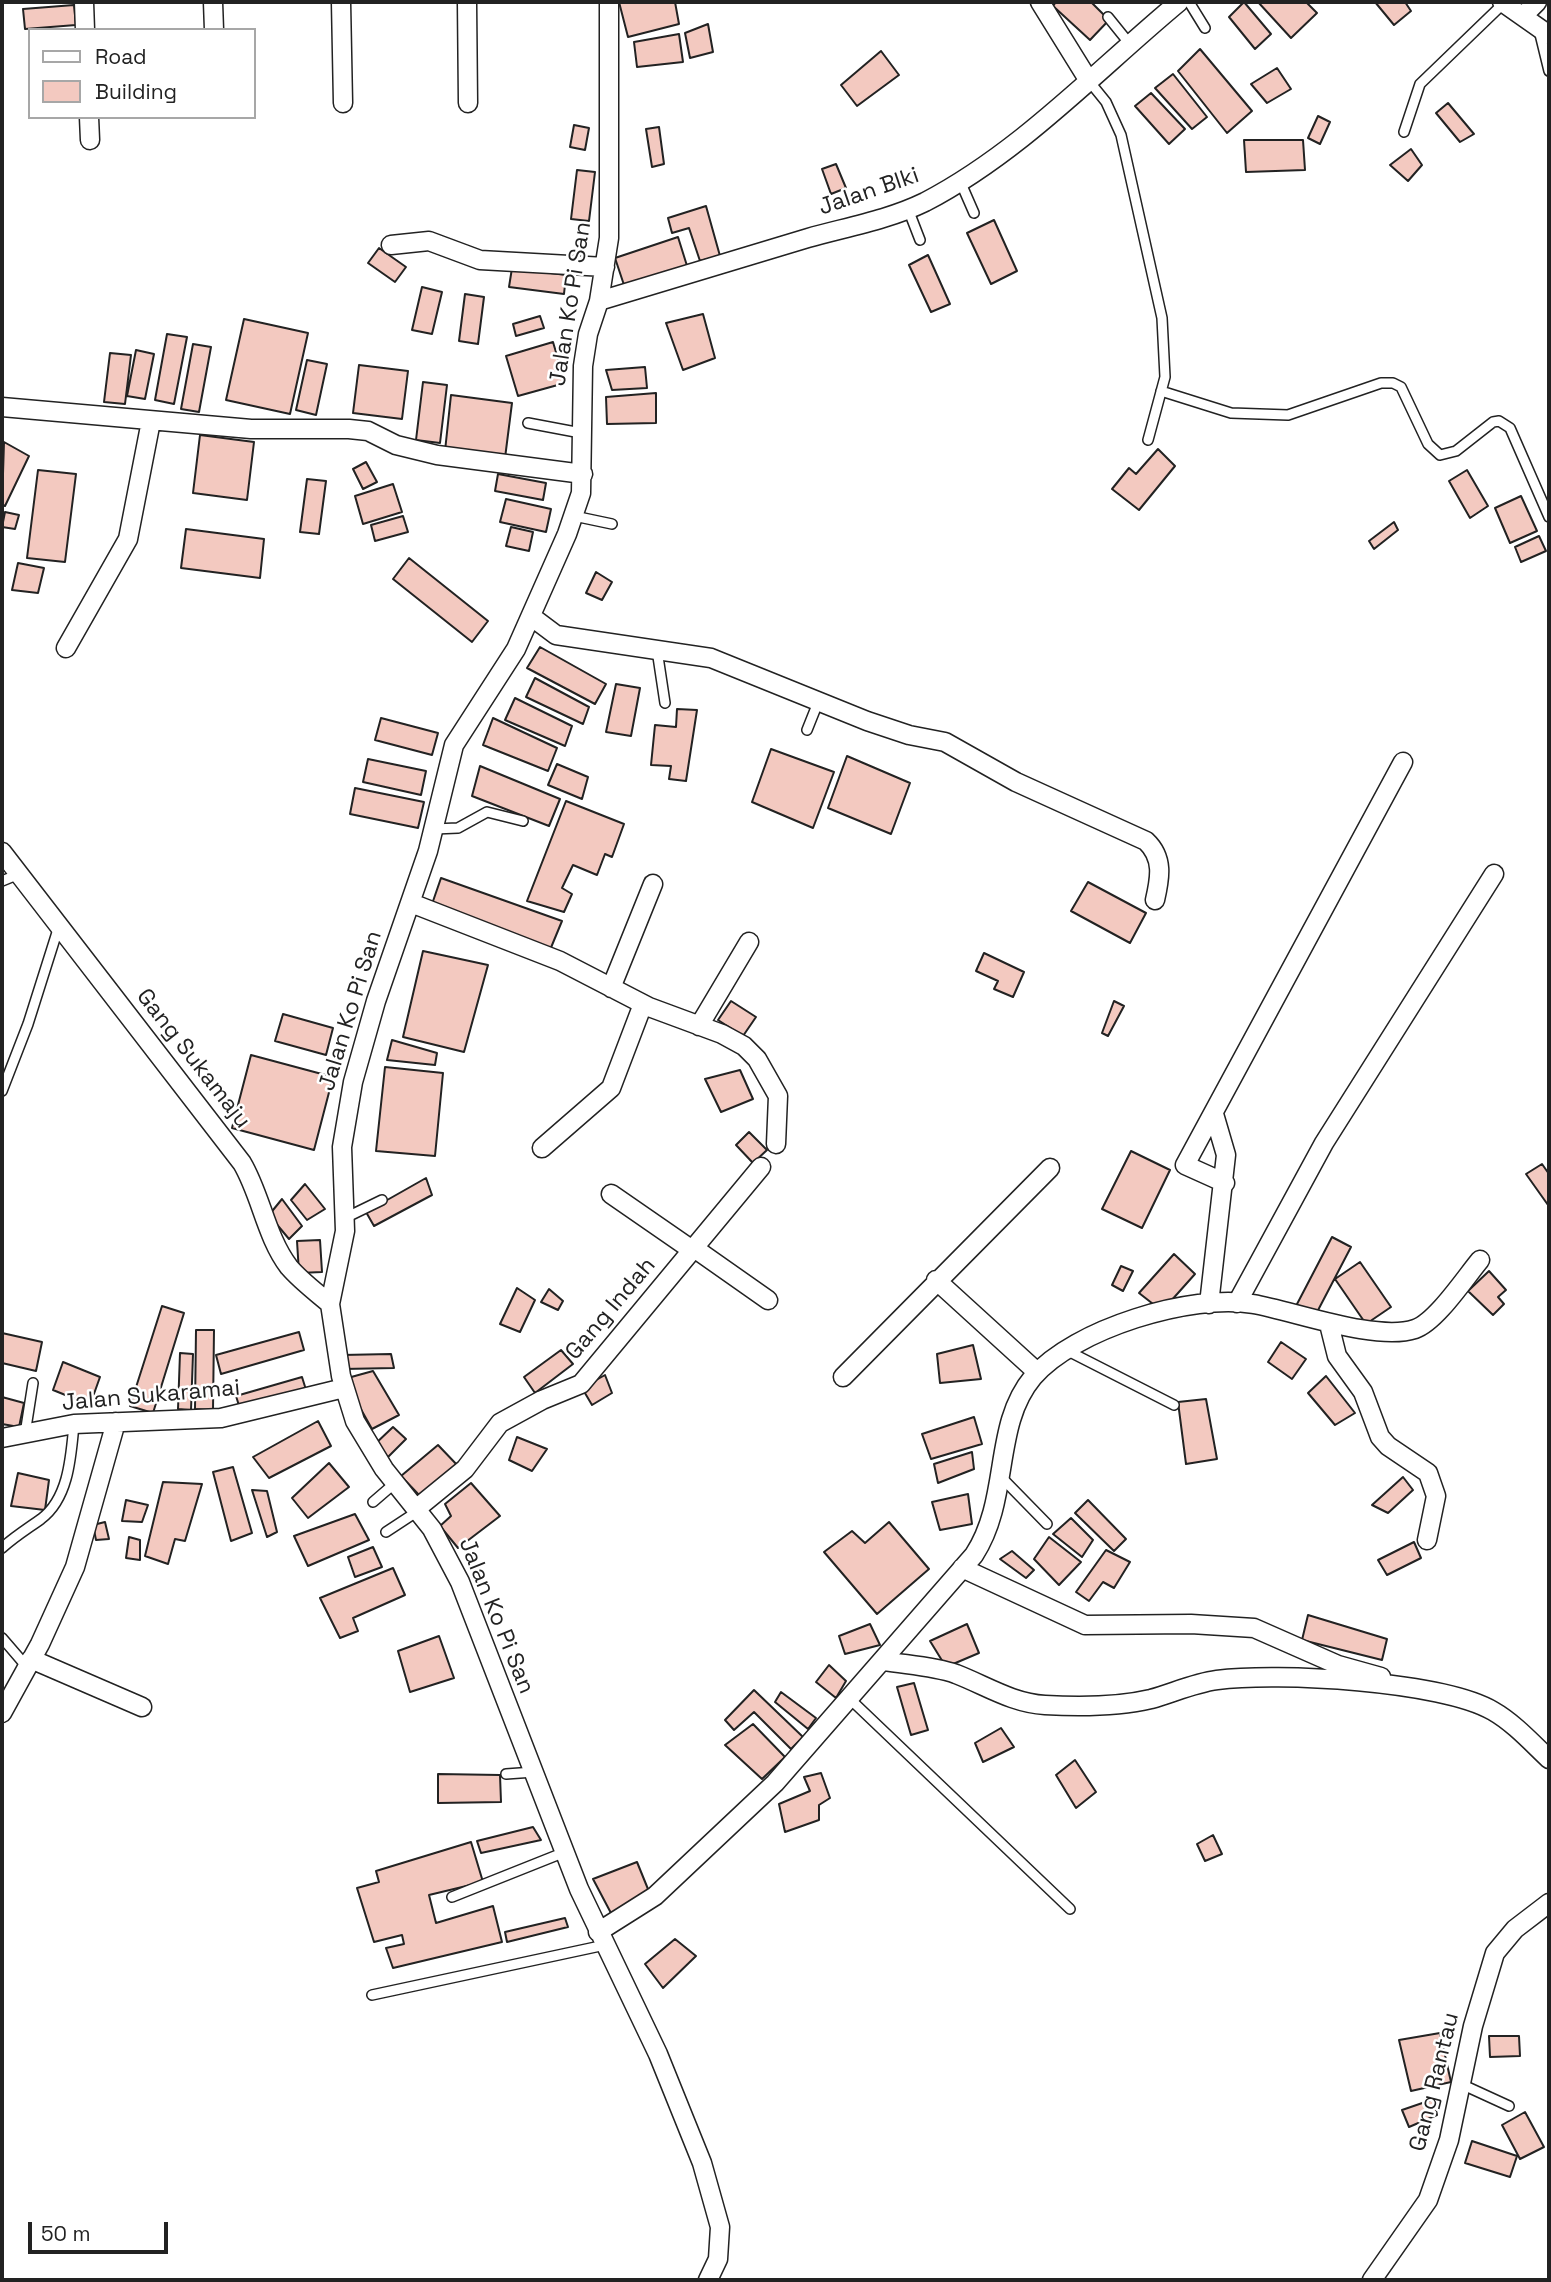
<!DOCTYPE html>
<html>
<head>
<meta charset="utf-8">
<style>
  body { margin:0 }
  #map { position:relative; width:1551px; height:2282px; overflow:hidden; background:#fff; font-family:"Space Grotesk",sans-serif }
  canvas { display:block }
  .frame { position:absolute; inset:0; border:4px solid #222; pointer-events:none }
  .legend { position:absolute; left:28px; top:28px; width:228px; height:91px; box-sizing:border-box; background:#fff; border:2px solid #a7a7a7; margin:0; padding:9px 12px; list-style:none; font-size:21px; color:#222 }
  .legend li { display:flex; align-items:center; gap:14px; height:35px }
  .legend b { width:35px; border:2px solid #a7a7a7 }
  .scale { position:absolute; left:28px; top:2222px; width:140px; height:32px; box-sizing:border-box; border:4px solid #222; border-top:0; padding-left:9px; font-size:21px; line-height:24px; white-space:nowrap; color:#222; -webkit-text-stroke:5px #fff; paint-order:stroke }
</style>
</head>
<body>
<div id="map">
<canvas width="1551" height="2282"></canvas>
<div class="frame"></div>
<ul class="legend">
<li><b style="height:9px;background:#fff"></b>Road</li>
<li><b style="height:19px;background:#f3c9c0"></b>Building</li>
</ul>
<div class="scale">50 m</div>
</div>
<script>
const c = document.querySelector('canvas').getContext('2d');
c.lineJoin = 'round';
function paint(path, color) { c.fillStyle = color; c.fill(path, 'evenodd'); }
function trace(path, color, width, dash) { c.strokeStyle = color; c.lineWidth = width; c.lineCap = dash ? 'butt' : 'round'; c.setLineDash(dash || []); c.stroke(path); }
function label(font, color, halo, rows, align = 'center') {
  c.font = font + ' "Space Grotesk",sans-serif'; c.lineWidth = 5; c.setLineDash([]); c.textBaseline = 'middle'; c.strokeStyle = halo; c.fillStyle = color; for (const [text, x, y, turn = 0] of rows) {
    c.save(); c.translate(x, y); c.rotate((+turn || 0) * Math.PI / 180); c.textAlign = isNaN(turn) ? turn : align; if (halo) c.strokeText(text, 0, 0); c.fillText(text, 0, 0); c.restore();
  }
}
const building = new Path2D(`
  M 619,2 L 675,2 L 679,24 L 628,37 Z
  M 1056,2 L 1091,2 L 1109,20 L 1090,40 L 1053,6 Z
  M 1244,2 L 1271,34 L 1255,49 L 1229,17 Z
  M 1258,2 L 1306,2 L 1317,13 L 1291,38 Z
  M 1375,2 L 1405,2 L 1411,11 L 1394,25 Z
  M 74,5 L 76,25 L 25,29 L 23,9 Z
  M 708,24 L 713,52 L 690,58 L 685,33 Z
  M 679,34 L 683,62 L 637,67 L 634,42 Z
  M 1200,49 L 1252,111 L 1227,133 L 1178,71 Z
  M 881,51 L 899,75 L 857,106 L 841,85 Z
  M 1277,68 L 1291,89 L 1267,103 L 1251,84 Z
  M 1173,74 L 1207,117 L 1192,129 L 1155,88 Z
  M 1151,93 L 1185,129 L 1169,144 L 1135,106 Z
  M 1448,103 L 1474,134 L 1460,142 L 1436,113 Z
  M 1318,116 L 1330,122 L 1320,144 L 1308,138 Z
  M 574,125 L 589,128 L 585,150 L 570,147 Z
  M 659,127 L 664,164 L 652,167 L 646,129 Z
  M 1244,140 L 1303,140 L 1305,170 L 1246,172 Z
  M 1411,149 L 1422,165 L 1408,181 L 1390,165 Z
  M 836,164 L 846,188 L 831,194 L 822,169 Z
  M 577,170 L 595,172 L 589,221 L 571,219 Z
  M 706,206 L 720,256 L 700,261 L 689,228 L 672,233 L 668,218 Z
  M 994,220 L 1017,271 L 991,284 L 967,233 Z
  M 678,237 L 688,269 L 626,291 L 615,258 Z
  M 379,248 L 406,267 L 395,282 L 368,263 Z
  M 928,255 L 950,304 L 931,312 L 909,265 Z
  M 512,268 L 566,275 L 564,294 L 509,287 Z
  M 422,287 L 442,292 L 432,334 L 412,330 Z
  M 465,294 L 484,297 L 478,344 L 459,341 Z
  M 703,314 L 715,358 L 683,370 L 666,323 Z
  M 540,316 L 544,328 L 516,336 L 513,324 Z
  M 244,319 L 308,333 L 290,414 L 226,400 Z
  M 167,334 L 187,337 L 174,404 L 155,400 Z
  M 553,342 L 565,383 L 518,396 L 506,356 Z
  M 193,344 L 211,347 L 199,412 L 181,409 Z
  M 136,350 L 154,354 L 145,399 L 127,396 Z
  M 110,353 L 131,355 L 125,404 L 104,402 Z
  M 307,360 L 327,364 L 316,415 L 296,410 Z
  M 359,365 L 408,371 L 402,419 L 353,413 Z
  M 645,367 L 647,388 L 612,390 L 606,370 Z
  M 423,382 L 447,385 L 440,443 L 416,440 Z
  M 656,393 L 656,423 L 607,424 L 606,397 Z
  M 451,395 L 512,403 L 505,458 L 445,451 Z
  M 200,435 L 254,442 L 247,500 L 193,493 Z
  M 4,442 L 29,456 L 5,506 L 2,505 Z
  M 1158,449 L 1175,466 L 1139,510 L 1112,489 L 1129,468 L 1136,474 Z
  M 366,462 L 377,482 L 363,489 L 353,469 Z
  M 38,470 L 76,474 L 65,562 L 27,558 Z
  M 1467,470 L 1488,506 L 1470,518 L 1449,481 Z
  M 498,474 L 546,483 L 543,500 L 495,491 Z
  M 307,479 L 326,481 L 319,534 L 300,532 Z
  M 393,484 L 402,512 L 363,524 L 355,496 Z
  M 1521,496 L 1537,531 L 1510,543 L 1495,508 Z
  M 506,499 L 551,509 L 546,532 L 500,522 Z
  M 5,512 L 19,515 L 15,529 L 2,527 Z
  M 403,516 L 408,532 L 375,541 L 371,525 Z
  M 1394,522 L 1398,530 L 1374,549 L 1369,541 Z
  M 511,527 L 533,532 L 529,551 L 506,546 Z
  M 186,529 L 264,539 L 260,578 L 181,568 Z
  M 1539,536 L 1546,551 L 1521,562 L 1515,547 Z
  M 409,558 L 488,621 L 472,642 L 393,579 Z
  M 18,563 L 44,568 L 38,593 L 12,590 Z
  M 596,572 L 612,582 L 602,600 L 586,593 Z
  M 540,647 L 606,684 L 595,704 L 527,668 Z
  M 535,678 L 589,707 L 583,724 L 526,697 Z
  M 616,684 L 640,688 L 631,736 L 606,732 Z
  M 515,698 L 572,726 L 565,746 L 505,720 Z
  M 677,709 L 697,710 L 686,781 L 669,779 L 671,766 L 651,765 L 655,725 L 676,727 Z
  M 381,718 L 438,733 L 432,755 L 375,740 Z
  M 493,718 L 557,748 L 548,771 L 483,745 Z
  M 771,749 L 834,772 L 813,828 L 752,802 Z
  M 847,756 L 910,783 L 891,834 L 828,808 Z
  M 368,759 L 426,771 L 421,795 L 363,782 Z
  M 557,764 L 588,777 L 582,799 L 548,785 Z
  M 480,766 L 560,799 L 549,826 L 472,796 Z
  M 355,788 L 424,802 L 418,828 L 350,814 Z
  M 566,801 L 624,824 L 612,857 L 605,854 L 597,875 L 573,865 L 562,888 L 572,894 L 564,912 L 527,901 Z
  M 441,878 L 562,921 L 550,950 L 431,907 Z
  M 1088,882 L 1146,913 L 1130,943 L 1071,911 Z
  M 423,951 L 488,965 L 464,1052 L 403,1037 Z
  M 984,953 L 1024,972 L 1013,997 L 994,989 L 998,981 L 976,971 Z
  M 731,1001 L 756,1017 L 743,1036 L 718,1020 Z
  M 1114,1001 L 1124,1006 L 1108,1036 L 1102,1033 Z
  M 283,1014 L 333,1028 L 326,1055 L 275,1041 Z
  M 392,1040 L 437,1053 L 435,1065 L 387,1060 Z
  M 251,1055 L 333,1077 L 314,1150 L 232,1128 Z
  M 385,1067 L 443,1073 L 435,1156 L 376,1151 Z
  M 740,1070 L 753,1099 L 721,1112 L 705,1079 Z
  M 749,1132 L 767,1150 L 753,1163 L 736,1145 Z
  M 1131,1151 L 1170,1170 L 1142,1228 L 1102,1209 Z
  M 1542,1164 L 1549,1174 L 1548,1205 L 1526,1174 Z
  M 426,1178 L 432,1195 L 374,1226 L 366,1212 Z
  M 305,1184 L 325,1209 L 307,1220 L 291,1200 Z
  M 282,1199 L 302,1226 L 289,1239 L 269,1215 Z
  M 1332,1237 L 1351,1247 L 1315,1316 L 1296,1306 Z
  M 320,1240 L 322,1272 L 299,1273 L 297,1241 Z
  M 1174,1254 L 1195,1274 L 1162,1311 L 1139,1293 Z
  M 1360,1262 L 1391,1307 L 1366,1324 L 1335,1279 Z
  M 1121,1266 L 1133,1271 L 1123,1291 L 1112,1285 Z
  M 1489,1271 L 1506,1290 L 1498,1297 L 1504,1304 L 1493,1315 L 1468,1291 Z
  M 517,1288 L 535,1300 L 520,1332 L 500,1324 Z
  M 549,1289 L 563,1301 L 558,1310 L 541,1302 Z
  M 162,1306 L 184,1313 L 153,1413 L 130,1406 Z
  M 196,1330 L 214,1330 L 213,1410 L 195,1409 Z
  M 299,1332 L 304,1350 L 221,1374 L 216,1355 Z
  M 2,1333 L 42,1342 L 36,1371 L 2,1363 Z
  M 1281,1342 L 1306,1359 L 1292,1379 L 1268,1362 Z
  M 973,1345 L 981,1379 L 940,1383 L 937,1354 Z
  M 561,1350 L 573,1364 L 535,1393 L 524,1377 Z
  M 180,1353 L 193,1354 L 191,1410 L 178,1409 Z
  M 391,1354 L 394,1368 L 343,1369 L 342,1355 Z
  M 63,1362 L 100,1377 L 90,1405 L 53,1390 Z
  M 373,1371 L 399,1415 L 372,1429 L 344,1379 Z
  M 605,1375 L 612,1393 L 592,1405 L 582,1388 Z
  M 1326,1376 L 1355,1413 L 1335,1425 L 1308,1393 Z
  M 302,1377 L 307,1393 L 241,1412 L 236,1396 Z
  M 2,1397 L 24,1403 L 19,1427 L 2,1424 Z
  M 1206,1399 L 1217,1459 L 1186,1464 L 1178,1402 Z
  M 974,1417 L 982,1444 L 931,1459 L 922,1434 Z
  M 318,1421 L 331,1446 L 269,1478 L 253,1457 Z
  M 393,1427 L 406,1439 L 386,1459 L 373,1446 Z
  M 517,1437 L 547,1449 L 532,1471 L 509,1460 Z
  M 438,1445 L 459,1467 L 420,1496 L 401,1476 Z
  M 972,1452 L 974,1469 L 938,1483 L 934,1464 Z
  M 329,1463 L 349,1487 L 308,1518 L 292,1498 Z
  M 233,1467 L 252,1533 L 231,1541 L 213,1472 Z
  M 18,1473 L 49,1480 L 45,1510 L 11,1506 Z
  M 1403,1477 L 1413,1490 L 1388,1513 L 1372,1505 Z
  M 163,1482 L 202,1484 L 185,1541 L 175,1539 L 168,1564 L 145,1556 Z
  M 471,1483 L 500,1516 L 458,1548 L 440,1526 L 451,1516 L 445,1504 Z
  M 252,1490 L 267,1491 L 277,1532 L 267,1537 Z
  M 968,1494 L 972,1524 L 940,1530 L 932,1502 Z
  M 126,1500 L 148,1505 L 142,1522 L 122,1521 Z
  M 1088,1500 L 1126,1539 L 1114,1551 L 1075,1513 Z
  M 355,1514 L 369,1540 L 308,1566 L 294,1536 Z
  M 1071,1518 L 1093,1540 L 1082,1557 L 1053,1534 Z
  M 105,1522 L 109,1539 L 96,1540 L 93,1525 Z
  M 889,1522 L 929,1569 L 877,1614 L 824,1552 L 852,1531 L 865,1543 Z
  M 129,1537 L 140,1540 L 140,1560 L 126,1558 Z
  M 1049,1537 L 1081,1562 L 1059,1585 L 1034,1559 Z
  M 1414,1542 L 1421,1558 L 1387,1575 L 1378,1560 Z
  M 373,1547 L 382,1567 L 355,1577 L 348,1557 Z
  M 1106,1550 L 1130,1562 L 1114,1588 L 1103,1582 L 1089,1601 L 1076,1592 Z
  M 1012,1551 L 1034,1570 L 1026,1578 L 1000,1559 Z
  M 393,1568 L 405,1595 L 353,1618 L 358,1631 L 340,1638 L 320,1598 Z
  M 1308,1615 L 1387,1639 L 1382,1660 L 1302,1640 Z
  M 870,1624 L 880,1645 L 845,1654 L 839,1636 Z
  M 967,1624 L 979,1653 L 946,1667 L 930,1641 Z
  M 439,1636 L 454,1678 L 410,1692 L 398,1651 Z
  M 829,1665 L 846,1681 L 836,1698 L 816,1682 Z
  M 914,1683 L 928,1730 L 911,1735 L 897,1687 Z
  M 754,1690 L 803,1737 L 791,1749 L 754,1712 L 734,1730 L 725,1720 Z
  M 781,1692 L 816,1718 L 808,1729 L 775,1702 Z
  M 753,1724 L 785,1757 L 762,1779 L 725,1745 Z
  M 1001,1728 L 1014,1747 L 983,1762 L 975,1743 Z
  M 1075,1760 L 1096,1792 L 1076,1808 L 1056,1775 Z
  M 821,1773 L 830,1798 L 819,1805 L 819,1820 L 785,1832 L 779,1804 L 810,1791 L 804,1777 Z
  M 438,1774 L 500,1775 L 501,1802 L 438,1803 Z
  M 533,1827 L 541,1840 L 481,1853 L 477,1841 Z
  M 1213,1835 L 1222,1854 L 1205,1861 L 1197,1844 Z
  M 471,1842 L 483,1882 L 429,1895 L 436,1923 L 493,1906 L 502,1942 L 393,1968 L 386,1948 L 404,1944 L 402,1935 L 374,1942 L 357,1888 L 379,1882 L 376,1871 Z
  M 637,1862 L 650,1894 L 612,1915 L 593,1879 Z
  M 565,1918 L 568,1927 L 507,1942 L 505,1932 Z
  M 675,1939 L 696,1956 L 663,1988 L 645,1964 Z
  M 1440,2033 L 1451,2082 L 1411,2091 L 1399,2040 Z
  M 1489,2036 L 1519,2036 L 1520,2056 L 1490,2057 Z
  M 1434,2099 L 1437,2115 L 1409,2127 L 1402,2110 Z
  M 1525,2112 L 1544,2147 L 1520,2159 L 1502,2125 Z
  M 1472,2141 L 1517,2156 L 1510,2177 L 1465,2163 Z`);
paint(building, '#f3c9c0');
trace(building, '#222', 2);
const lane = new Path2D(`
  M 1189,2 L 1205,28
  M 1108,17 L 1129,43
  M 1539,30 L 1549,71
  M 1089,81 L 1106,102 L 1121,135 L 1162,318 L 1165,377 L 1148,440
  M 1404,132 L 1420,84 L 1504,3
  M 960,181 L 974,213
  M 908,209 L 920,240
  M 1161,391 L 1231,413 L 1288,415 L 1381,383 L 1393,383 L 1401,387 L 1428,444 L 1440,455 L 1456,451 L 1493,422 L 1499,421 L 1510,428 L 1549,517
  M 528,423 L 581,433
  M 574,516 L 612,524
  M 657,650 L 665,703
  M 807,730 L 819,700
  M 434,829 L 458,828 L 487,812 L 523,821
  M 2,881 L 19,874
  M 2,1091 L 28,1024 L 59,926
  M 345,1218 L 382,1200
  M 1066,1350 L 1174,1405
  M 25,1434 L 33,1383
  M 1002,1478 L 1047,1524
  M 373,1502 L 395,1483
  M 386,1532 L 418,1511
  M 2,1548 C 14,1537 27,1529 41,1519 C 69,1498 71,1456 74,1424
  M 2,1638 L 27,1667
  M 850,1699 L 1070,1909
  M 506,1774 L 534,1772
  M 452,1897 L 565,1852
  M 372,1995 L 605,1945
  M 1461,2084 L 1509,2106`);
const street = new Path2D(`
  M 84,2 L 85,30
  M 213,2 L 214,30
  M 341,2 L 343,103
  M 467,2 L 468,103
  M 609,2 L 609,238 L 599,301 L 588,334 L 583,366 L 581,493 L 567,534 L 516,649 L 454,745 L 428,851 L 376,1001 L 353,1082 L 342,1147 L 345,1231 L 330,1304 L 341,1376 L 355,1421 L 384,1469 L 432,1529 L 460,1582 L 579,1889 L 658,2054 L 702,2163 L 720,2227 L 718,2259 L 708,2280
  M 1040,2 L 1089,81
  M 1502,2 L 1549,35
  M 1524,15 L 1537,2
  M 89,117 L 90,140
  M 391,245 L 429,241 L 480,260 L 605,267
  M 599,301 C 669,280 738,259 808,238 C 847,227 888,220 925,202 C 1021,152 1097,70 1179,2
  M 2,407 L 251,429 L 349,429 L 368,431 L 396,445 L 437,455 L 583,474
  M 532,617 L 556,635 L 711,658 L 867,721 L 909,735 L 945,742 L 1016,782 L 1146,841 C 1164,858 1160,878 1155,900
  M 66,648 L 128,539 L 151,421
  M 2,852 L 242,1163 C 261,1195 266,1237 289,1267 C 301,1281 316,1292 330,1304
  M 411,903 L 560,961 L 649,1007 L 722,1034 L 744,1046 L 757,1059 L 778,1096 L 776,1144
  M 611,988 L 653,884
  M 699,1026 L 749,942
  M 542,1148 L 611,1088 L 643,1004
  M 1225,1183 L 1185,1165 L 1403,762
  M 611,1194 L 692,1250
  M 694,1248 L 768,1300
  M 936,1280 L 1037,1372
  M 1237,1303 L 1324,1143 L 1494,874
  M 1209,1304 L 1226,1155 L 1214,1114
  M 1329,1324 L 1337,1356 L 1363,1392 L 1380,1437 L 1388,1446 L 1428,1473 L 1436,1496 L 1427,1540
  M 843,1377 L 1050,1168
  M 2,1438 L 74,1424 L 221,1418 L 344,1388
  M 416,1509 L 465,1469 L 500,1423 L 542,1400 L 581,1384 L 761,1167
  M 962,1568 L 1085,1625 L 1191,1624 L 1254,1628 L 1338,1665 L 1381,1677
  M 31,1659 L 142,1707
  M 884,1661 C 907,1665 933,1666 956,1674 C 987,1686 1012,1703 1045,1705 C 1080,1707 1117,1707 1151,1699 C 1173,1693 1194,1683 1217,1680 C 1277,1672 1442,1681 1493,1711 C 1514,1723 1532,1743 1549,1759
  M 2,1713 L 40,1644 L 75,1567 L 116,1422
  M 598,1932 L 655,1896 L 775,1783 L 974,1555 C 1011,1498 992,1426 1033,1377 C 1074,1329 1192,1293 1253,1304 C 1294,1311 1376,1342 1415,1329 C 1436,1322 1465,1278 1480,1260
  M 1372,2280 L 1428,2200 L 1449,2140 L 1473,2026 L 1495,1953 L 1515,1929 L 1549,1903`);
trace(lane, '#222', 12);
trace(street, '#222', 21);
trace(lane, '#fff', 9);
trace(street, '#fff', 18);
label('23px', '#222', '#fff', [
  ["Jalan Blki",869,192,-19],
  ["Jalan Ko Pi San",571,304,-81],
  ["Jalan Ko Pi San",351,1011,-73],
  ["Gang Sukamaju",193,1059,52],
  ["Gang Indah",611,1309,-50],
  ["Jalan Sukaramai",151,1396,-5],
  ["Jalan Ko Pi San",496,1616,68],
  ["Gang Rantau",1435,2082,-76]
]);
</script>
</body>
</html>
